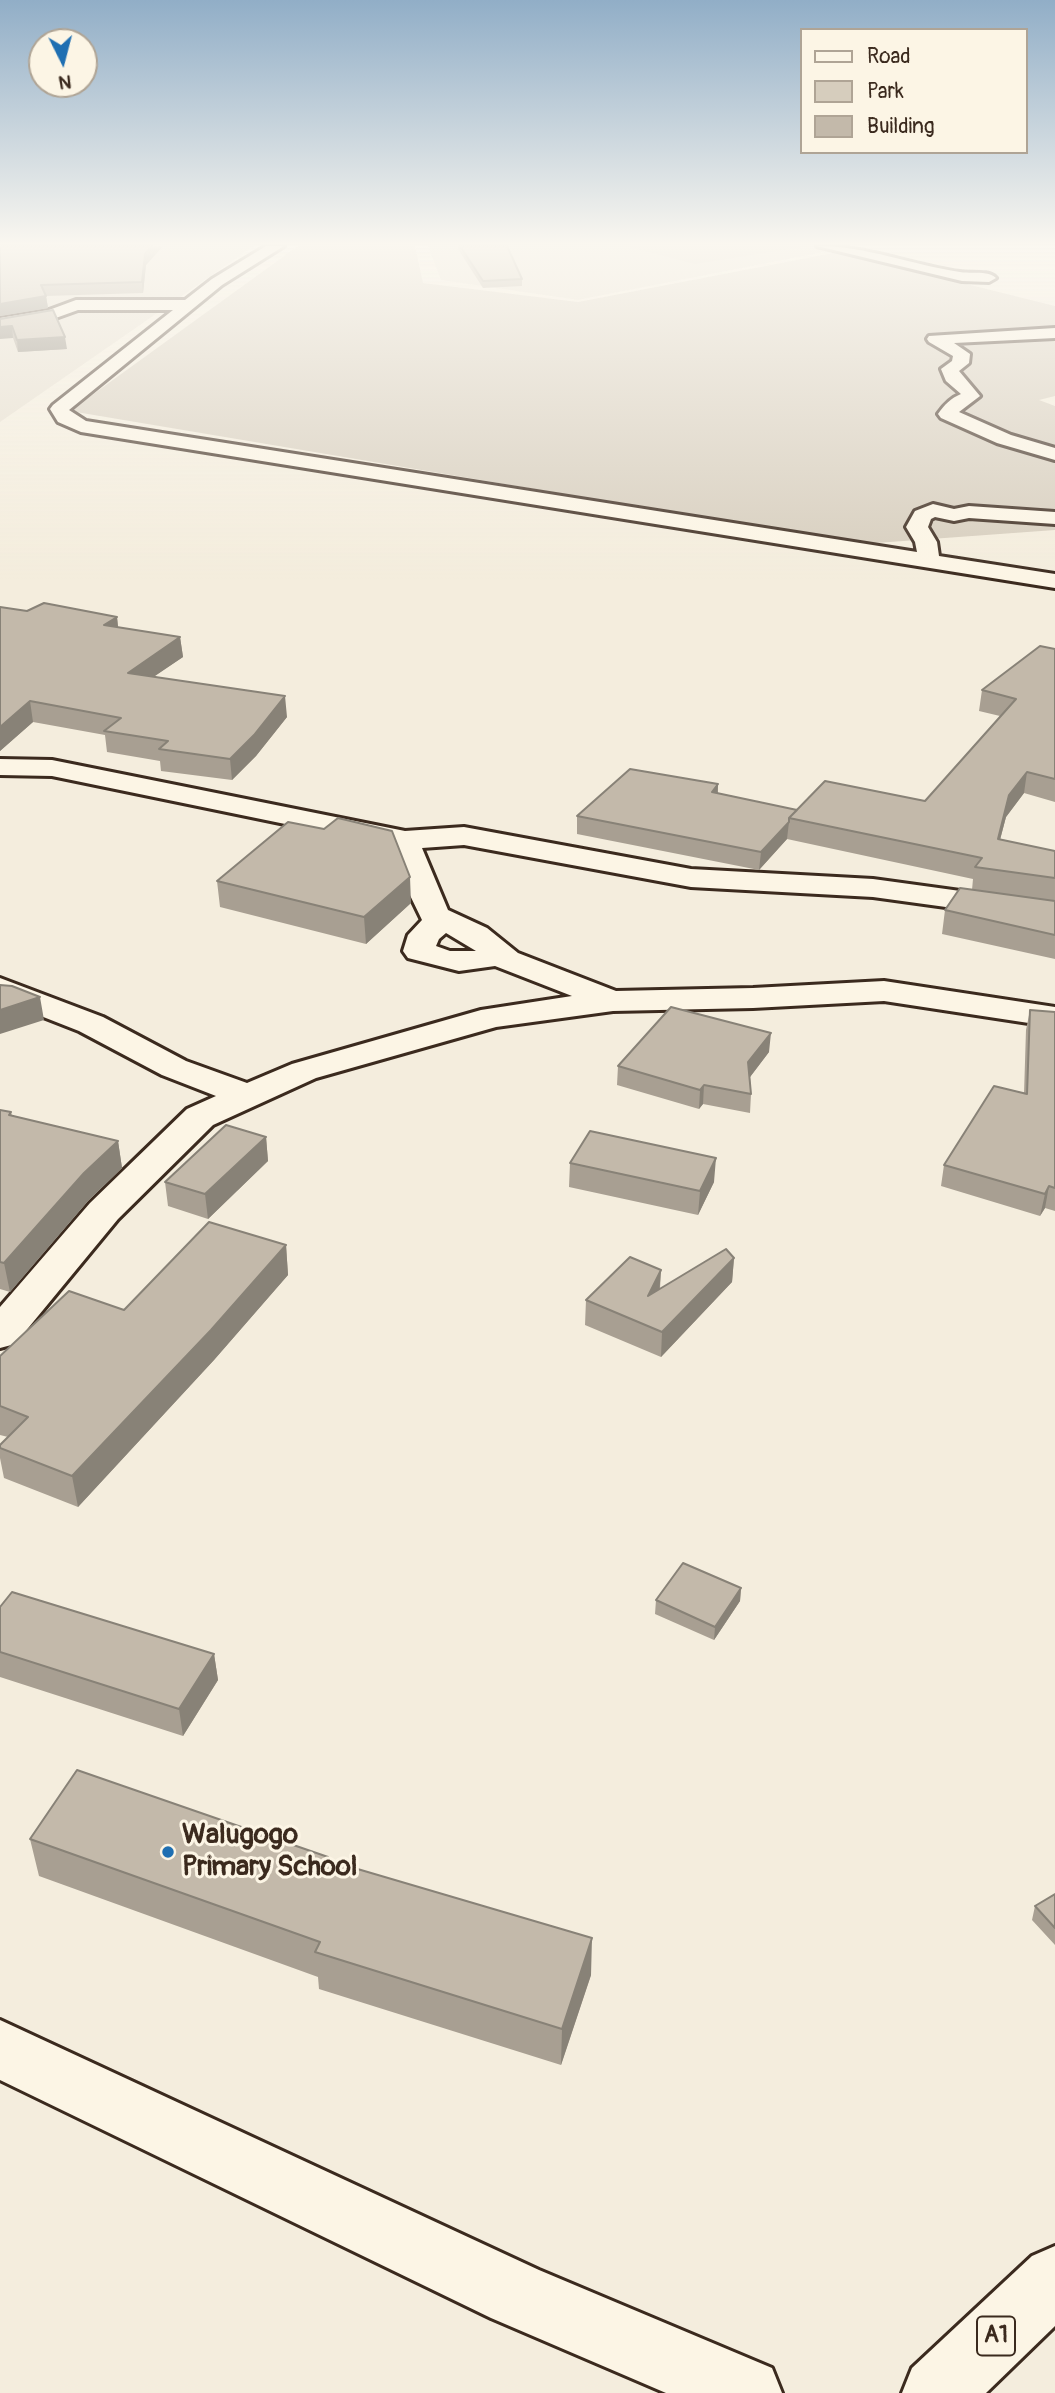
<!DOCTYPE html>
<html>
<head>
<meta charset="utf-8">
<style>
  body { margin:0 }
  #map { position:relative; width:1055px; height:2393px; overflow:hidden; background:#f4eddd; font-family:Pangolin,sans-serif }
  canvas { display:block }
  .legend { position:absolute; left:800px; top:28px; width:228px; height:126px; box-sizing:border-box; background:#fcf5e5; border:2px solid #afa495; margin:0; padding:9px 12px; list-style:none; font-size:21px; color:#3b2a1e }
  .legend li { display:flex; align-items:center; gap:14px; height:35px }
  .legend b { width:35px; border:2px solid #afa495 }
  .north { position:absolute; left:28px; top:28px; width:70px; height:70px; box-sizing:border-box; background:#fcf5e5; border:2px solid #afa495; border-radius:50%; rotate:174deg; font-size:19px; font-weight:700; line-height:28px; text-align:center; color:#3b2a1e }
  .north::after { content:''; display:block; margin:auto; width:24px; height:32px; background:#1f6fb2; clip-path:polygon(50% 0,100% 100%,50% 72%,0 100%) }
</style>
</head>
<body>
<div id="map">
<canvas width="1055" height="2393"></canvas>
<ul class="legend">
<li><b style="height:9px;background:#fcf5e5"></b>Road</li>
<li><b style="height:19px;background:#d6cdbd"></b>Park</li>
<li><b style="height:19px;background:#c3b9aa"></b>Building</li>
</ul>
<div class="north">N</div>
</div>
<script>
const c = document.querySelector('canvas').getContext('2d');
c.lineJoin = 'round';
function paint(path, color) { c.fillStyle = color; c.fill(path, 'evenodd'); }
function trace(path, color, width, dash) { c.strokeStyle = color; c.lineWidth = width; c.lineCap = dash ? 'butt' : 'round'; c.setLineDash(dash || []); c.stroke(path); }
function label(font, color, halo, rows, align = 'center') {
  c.font = font + ' Pangolin,sans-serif'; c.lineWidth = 6; c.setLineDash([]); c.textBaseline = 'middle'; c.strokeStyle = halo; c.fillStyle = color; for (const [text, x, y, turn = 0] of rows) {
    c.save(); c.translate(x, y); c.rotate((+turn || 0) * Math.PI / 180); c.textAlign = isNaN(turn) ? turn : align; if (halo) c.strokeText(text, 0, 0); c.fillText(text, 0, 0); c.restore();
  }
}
paint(new Path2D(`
  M 0,246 L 254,246 L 0,422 Z
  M 428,246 L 819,246 L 834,250 L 578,300 L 441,280 Z`), '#e5ddce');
paint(new Path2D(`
  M 298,246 L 415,246 L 423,283 L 578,302 L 838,252 L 1055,306 L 1055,396 L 1039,400 L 1055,406 L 1055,530 L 862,544 L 70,411 Z
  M 625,246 L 809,246 L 695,264 Z`), '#d6cdbd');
const street = new Path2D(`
  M 266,246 L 284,246 L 222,285 L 69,410 L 86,421 L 917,552 L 915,542 L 906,527 L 915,511 L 933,504 L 954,509 L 969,506 L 1055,512 L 1055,524 L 969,518 L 954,521 L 935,517 L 931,519 L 928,527 L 937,542 L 939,556 L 1055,574 L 1055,588 L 81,432 L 58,422 L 50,409 L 53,405 L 173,310 L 78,310 L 53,319 L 0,328 L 0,318 L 49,310 L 76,300 L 185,300 L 212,279 Z
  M 817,246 C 867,246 912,265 960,272 C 972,274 988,270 996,278 L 989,282 L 962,281 Z
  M 1055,328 L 1055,338 L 954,343 L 970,354 L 969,363 L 959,371 L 980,396 L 959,412 L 1011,435 L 1055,448 L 1055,460 L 997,443 L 941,418 L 938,414 C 944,405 951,398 961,394 L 946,381 L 941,369 L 952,361 L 953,356 L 929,342 L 927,339 L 929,336 Z
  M 0,759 L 52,760 L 405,831 L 464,827 L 691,869 L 873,879 L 1055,904 L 1055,922 L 873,897 L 691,887 L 464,845 L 422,848 L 448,910 L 487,928 L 518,953 L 616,991 L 753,988 L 884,981 L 1055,1007 L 1055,1027 L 884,1001 L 753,1008 L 613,1011 L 496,1027 L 316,1078 L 213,1125 L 118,1219 L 15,1344 L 0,1348 L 0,1307 L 90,1203 L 187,1109 L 216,1096 L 162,1075 L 79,1031 L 0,1000 L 0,978 L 103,1017 L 186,1061 L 247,1083 L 292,1064 L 481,1010 L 572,996 L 495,966 L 459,971 L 408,958 L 403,951 L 408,935 L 422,920 L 406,887 L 392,846 L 52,776 L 0,775 ZM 446,933 L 476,951 L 450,951 L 436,946 L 439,939 Z
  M 0,2020 L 539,2270 L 772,2368 L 782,2393 L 666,2393 L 491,2318 L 0,2080 Z`);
const primary = new Path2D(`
  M 1055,2246 L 1055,2326 L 986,2393 L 902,2393 L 912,2368 L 1032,2256 Z`);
trace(street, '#3b2a1e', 6);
trace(primary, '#3b2a1e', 6);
paint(street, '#fcf5e5');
paint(primary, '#fcf5e5');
paint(new Path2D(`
  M 0,246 L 163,246 L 146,265 L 143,293 L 46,296 L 48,308 L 0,316 Z
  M 458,246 L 507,246 L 522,279 L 522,286 L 483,288 L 458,249 Z
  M 0,319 L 67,349 L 18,352 L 13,338 Z
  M 0,607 L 27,611 L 117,617 L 118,627 L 180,637 L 183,657 L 154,676 L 287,717 L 256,756 L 232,780 L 161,771 L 160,761 L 107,752 L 105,735 L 33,722 L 0,751 Z
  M 1055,649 L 1055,802 L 1024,793 L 1006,817 L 1000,840 L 1055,851 L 1055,959 L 942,934 L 945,910 L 972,890 L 973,879 L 787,839 L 759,870 L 577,834 L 577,816 L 718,784 L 718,793 L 797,810 L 925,801 L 1000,716 L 979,711 L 982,690 Z
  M 217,881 L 411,903 L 366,944 L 220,907 Z
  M 1030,1010 L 1055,1012 L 1055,1211 L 1045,1208 L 1040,1216 L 941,1186 L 944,1165 L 1024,1094 L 1026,1030 Z
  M 769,1052 L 750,1077 L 751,1094 L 750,1113 L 703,1104 L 699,1109 L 617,1085 L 618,1066 Z
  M 0,1110 L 11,1112 L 12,1116 L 118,1141 L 122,1168 L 88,1201 L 10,1292 L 0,1289 Z
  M 266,1137 L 268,1161 L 208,1219 L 168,1206 L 165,1182 Z
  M 570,1163 L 714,1182 L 698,1215 L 569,1187 Z
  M 286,1245 L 288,1275 L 214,1360 L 78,1507 L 4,1478 L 0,1458 L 0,1445 L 8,1437 L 0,1435 L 0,1356 L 124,1310 Z
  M 734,1258 L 732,1282 L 661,1357 L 585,1325 L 586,1300 L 661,1270 L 660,1289 Z
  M 741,1588 L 740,1601 L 714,1640 L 655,1614 L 656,1600 Z
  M 0,1607 L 214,1654 L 218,1680 L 183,1736 L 0,1677 Z
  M 30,1839 L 328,1857 L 329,1860 L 591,1975 L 561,2065 L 319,1989 L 318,1977 L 39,1876 Z
  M 1055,1894 L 1055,1945 L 1032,1920 L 1035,1906 Z`), '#a89f92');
paint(new Path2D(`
  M 152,246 L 163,246 L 146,265 L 143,293 L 142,282 L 145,254 Z
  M 46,296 L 48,308 L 0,316 L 0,304 Z
  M 12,326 L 13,338 L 0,339 L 0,327 Z
  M 65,337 L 67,349 L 18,352 L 17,340 Z
  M 117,617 L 119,637 L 104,625 Z
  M 180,637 L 183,657 L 130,693 L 128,673 Z
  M 285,696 L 287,717 L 256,756 L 232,780 L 230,759 Z
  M 30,701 L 33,722 L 0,751 L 0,727 Z
  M 1027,772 L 1024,793 L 1006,817 L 994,862 L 998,839 L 1009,795 Z
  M 718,784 L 717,802 L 712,792 Z
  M 789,822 L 787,839 L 759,870 L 761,852 Z
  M 410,877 L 411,903 L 366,944 L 364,917 Z
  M 40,997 L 44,1020 L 0,1034 L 0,1010 Z
  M 771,1033 L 769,1052 L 747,1081 L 748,1062 Z
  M 704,1085 L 703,1104 L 699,1109 L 700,1090 Z
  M 266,1137 L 268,1161 L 208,1219 L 205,1194 Z
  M 118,1141 L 122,1168 L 88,1201 L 10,1292 L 4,1263 L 84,1173 Z
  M 716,1158 L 714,1182 L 698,1215 L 700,1191 Z
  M 1049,1186 L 1045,1208 L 1040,1216 L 1045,1194 Z
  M 286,1245 L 288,1275 L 214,1360 L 78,1507 L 72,1476 Z
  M 734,1258 L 732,1282 L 661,1357 L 662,1332 Z
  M 661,1270 L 659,1295 L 648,1296 Z
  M 741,1588 L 740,1601 L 714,1640 L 715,1627 Z
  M 214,1654 L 218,1680 L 183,1736 L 179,1709 Z
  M 592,1938 L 591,1975 L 561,2065 L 562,2029 Z`), '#888277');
const building = new Path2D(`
  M 0,246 L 152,246 L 145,254 L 142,282 L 41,285 L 46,296 L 0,304 Z
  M 460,246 L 507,246 L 522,279 L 483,281 Z
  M 53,310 L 65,337 L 17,340 L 12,326 L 0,327 L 0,319 Z
  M 44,603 L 117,617 L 104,625 L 180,637 L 128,673 L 285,696 L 254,735 L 230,759 L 159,749 L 168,741 L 104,731 L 121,718 L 30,701 L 0,727 L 0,607 L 27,611 Z
  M 1040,646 L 1055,649 L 1055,779 L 1027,772 L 1009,795 L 998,839 L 1055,851 L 1055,878 L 975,867 L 982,858 L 789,818 L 825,781 L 925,801 L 1016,699 L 982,690 Z
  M 630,769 L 718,784 L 712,792 L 797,810 L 789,818 L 789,822 L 761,852 L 577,816 Z
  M 338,818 L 392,831 L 410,877 L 364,917 L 217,881 L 288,822 L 324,829 Z
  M 960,888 L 1055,901 L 1055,935 L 945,910 Z
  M 0,985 L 12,986 L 40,997 L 0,1010 Z
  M 671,1007 L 771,1033 L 748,1062 L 751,1094 L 704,1085 L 700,1090 L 618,1066 Z
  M 1030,1010 L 1055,1012 L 1055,1188 L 1049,1186 L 1045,1194 L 944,1165 L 994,1086 L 1027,1094 Z
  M 0,1110 L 11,1112 L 9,1115 L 118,1141 L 84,1173 L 4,1263 L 0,1262 Z
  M 226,1125 L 266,1137 L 205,1194 L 165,1182 Z
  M 590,1131 L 716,1158 L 700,1191 L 570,1163 Z
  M 209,1222 L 286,1245 L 211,1330 L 72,1476 L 0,1448 L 0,1445 L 28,1417 L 0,1406 L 0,1356 L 69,1291 L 124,1310 Z
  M 726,1249 L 734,1258 L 662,1332 L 586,1300 L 630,1257 L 661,1270 L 648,1296 Z
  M 683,1563 L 741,1588 L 715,1627 L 656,1600 Z
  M 12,1592 L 214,1654 L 179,1709 L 0,1652 L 0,1607 Z
  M 77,1770 L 328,1857 L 327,1860 L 592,1938 L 562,2029 L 315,1952 L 320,1942 L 30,1839 Z
  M 1055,1894 L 1055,1928 L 1035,1906 Z`);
paint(building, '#c3b9aa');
trace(building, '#888277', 2);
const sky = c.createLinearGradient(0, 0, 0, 581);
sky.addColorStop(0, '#91aec7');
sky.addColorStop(0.42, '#faf7f0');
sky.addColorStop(1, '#faf7f000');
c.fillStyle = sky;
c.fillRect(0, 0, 1055, 581);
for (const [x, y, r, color] of [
  [168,1852,7,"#1f6fb2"]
]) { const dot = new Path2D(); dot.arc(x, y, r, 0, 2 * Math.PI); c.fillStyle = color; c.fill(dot); trace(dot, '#fcf5e5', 2.5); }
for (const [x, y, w] of [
  [996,2336,38]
]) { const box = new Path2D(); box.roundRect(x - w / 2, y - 19.5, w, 39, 5); c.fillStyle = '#fcf5e5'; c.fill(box); trace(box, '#3b2a1e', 2); }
label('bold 23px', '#3b2a1e', null, [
  ["A1",996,2336]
]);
label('bold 28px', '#3b2a1e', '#fcf5e5', [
  ["Walugogo",182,1836],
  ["Primary School",182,1868]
], 'left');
</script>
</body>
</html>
